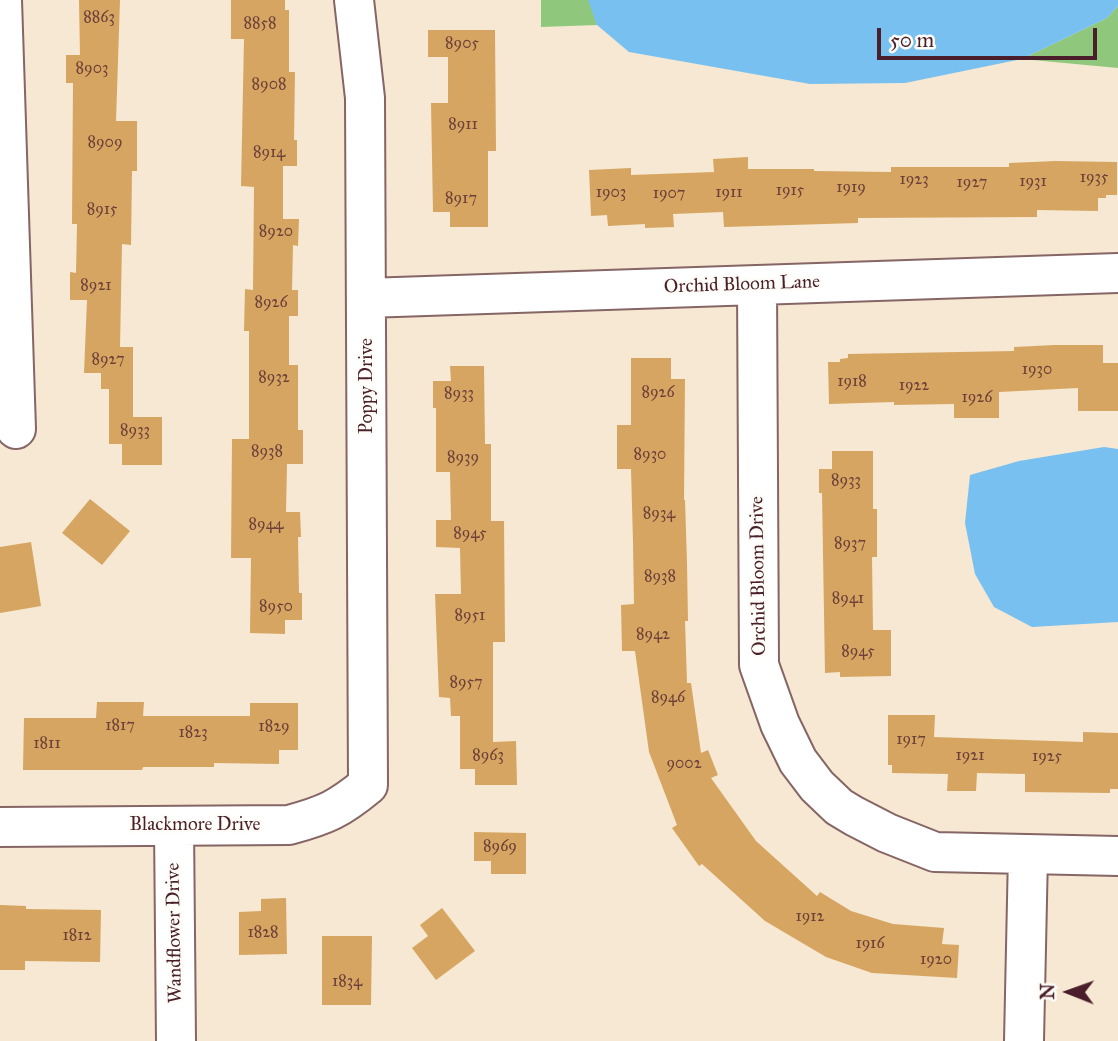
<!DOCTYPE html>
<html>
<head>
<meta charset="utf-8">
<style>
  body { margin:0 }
  #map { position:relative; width:1118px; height:1041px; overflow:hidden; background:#f6e8d2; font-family:"IM FELL Great Primer",serif }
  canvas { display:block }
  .north { position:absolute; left:1034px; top:957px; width:70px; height:70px; -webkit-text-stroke:5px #fdfcf7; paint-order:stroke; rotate:271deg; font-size:19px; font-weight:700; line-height:28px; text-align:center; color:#4a1f2b }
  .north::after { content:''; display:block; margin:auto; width:24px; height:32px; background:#4a1f2b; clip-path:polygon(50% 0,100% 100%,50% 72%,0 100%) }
  .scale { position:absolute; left:877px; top:28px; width:220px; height:32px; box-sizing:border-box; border:4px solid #4a1f2b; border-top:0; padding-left:9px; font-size:21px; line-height:24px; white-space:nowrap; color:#4a1f2b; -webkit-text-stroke:5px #fdfcf7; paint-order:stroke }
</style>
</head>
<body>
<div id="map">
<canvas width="1118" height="1041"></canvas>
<div class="north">N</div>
<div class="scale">50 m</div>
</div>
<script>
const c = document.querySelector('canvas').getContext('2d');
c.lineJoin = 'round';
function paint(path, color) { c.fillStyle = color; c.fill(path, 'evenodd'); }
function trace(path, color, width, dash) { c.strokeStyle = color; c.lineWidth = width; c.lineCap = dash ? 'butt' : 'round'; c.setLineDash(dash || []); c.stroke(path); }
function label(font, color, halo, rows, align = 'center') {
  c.font = font + ' "IM FELL Great Primer",serif'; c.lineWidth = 5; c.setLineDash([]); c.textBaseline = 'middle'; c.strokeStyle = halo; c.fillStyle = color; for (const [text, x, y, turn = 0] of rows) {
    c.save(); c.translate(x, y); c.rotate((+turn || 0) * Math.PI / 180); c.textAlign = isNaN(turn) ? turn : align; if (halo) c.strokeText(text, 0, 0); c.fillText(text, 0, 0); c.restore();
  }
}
paint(new Path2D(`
  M 541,0 L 597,0 L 597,25 L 541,27 Z
  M 1118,6 L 1118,68 L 1022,59 L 1107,18 Z`), '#8fc87c');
paint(new Path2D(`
  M 588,0 L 1118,0 L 1118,6 L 1107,18 L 1022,59 L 905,83 L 810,84 L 629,52 L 597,25 Z
  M 1104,447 L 1118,449 L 1118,622 L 1032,627 L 994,607 L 975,574 L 965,523 L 970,475 L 1019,461 Z`), '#78c0f0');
paint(new Path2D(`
  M 79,0 L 120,0 L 116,121 L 137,121 L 137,171 L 132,171 L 131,245 L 122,244 L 120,347 L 133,347 L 133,417 L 162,417 L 162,465 L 122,465 L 122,444 L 109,444 L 109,389 L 101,389 L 101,373 L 84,373 L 87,300 L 70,300 L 70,272 L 76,273 L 77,224 L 72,224 L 73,83 L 66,83 L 66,55 L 80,55 Z
  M 231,0 L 285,0 L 285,10 L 289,10 L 289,72 L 295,72 L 294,140 L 297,140 L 297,166 L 283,166 L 283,219 L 299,219 L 298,246 L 293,245 L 292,290 L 298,290 L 298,316 L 289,316 L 289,365 L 298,365 L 298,430 L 303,430 L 303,464 L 287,464 L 286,512 L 300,512 L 301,537 L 298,537 L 299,593 L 302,593 L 302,620 L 285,620 L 285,634 L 250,633 L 251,558 L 231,558 L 232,439 L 249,439 L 249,331 L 244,331 L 245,289 L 253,290 L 254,187 L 241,186 L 244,39 L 231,39 Z
  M 428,30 L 495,30 L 496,151 L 488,151 L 488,227 L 450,227 L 450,212 L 433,212 L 431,103 L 448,103 L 448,57 L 428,57 Z
  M 748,157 L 748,169 L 814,169 L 814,171 L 891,172 L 891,167 L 1009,167 L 1009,163 L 1056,161 L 1117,162 L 1117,195 L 1106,195 L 1106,198 L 1098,198 L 1098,211 L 1037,210 L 1037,217 L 858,218 L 858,223 L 724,227 L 723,212 L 673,214 L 674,227 L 645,228 L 645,224 L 608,226 L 607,215 L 591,216 L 589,170 L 631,168 L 631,175 L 714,172 L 713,159 Z
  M 1055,345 L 1103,345 L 1103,363 L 1118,363 L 1118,411 L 1078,411 L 1078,388 L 999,392 L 999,418 L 954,418 L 954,404 L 894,405 L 894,402 L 829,404 L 828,362 L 840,362 L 840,359 L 848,358 L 848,354 L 1014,351 L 1014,347 Z
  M 631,358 L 671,358 L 671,379 L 685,379 L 684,500 L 685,500 L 687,563 L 688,621 L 685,621 L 687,683 L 691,683 L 701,753 L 708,750 L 718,775 L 711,778 L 756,841 L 817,896 L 820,892 L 851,911 L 893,924 L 944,928 L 942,944 L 959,945 L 957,978 L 872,973 L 826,957 L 765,921 L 702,864 L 699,866 L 672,828 L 677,825 L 649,752 L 635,651 L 622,651 L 621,605 L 634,604 L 633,542 L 631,469 L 617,469 L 617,425 L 631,425 Z
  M 450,366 L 484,366 L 485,444 L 491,444 L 491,521 L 504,521 L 505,642 L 493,642 L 493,742 L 516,741 L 517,785 L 475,785 L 475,769 L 460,769 L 460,716 L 451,716 L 450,698 L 439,697 L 435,594 L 461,594 L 460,548 L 436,547 L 436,520 L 451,520 L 450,472 L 436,472 L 436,408 L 433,408 L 433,381 L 451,381 Z
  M 832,451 L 873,451 L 873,509 L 877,509 L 877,557 L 872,557 L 873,630 L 891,630 L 891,676 L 840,677 L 840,672 L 825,673 L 822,493 L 819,493 L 819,469 L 832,469 Z
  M 90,499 L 130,531 L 102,565 L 62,533 Z
  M 31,542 L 41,606 L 0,613 L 0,547 Z
  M 97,702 L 144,702 L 143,716 L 250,716 L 250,703 L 298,703 L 298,750 L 279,750 L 279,764 L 214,763 L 214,767 L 143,767 L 142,770 L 23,770 L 24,718 L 96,718 Z
  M 888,715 L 935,715 L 934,737 L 1083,742 L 1083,732 L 1118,733 L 1118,789 L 1110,789 L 1110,793 L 1025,792 L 1025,774 L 977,773 L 976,791 L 947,791 L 948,774 L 892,773 L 892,765 L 888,765 Z
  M 474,832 L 526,833 L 526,874 L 491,874 L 491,861 L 474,861 Z
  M 286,898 L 287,954 L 239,955 L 239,912 L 261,911 L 261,899 Z
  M 0,905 L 26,906 L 26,909 L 101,910 L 100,962 L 25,961 L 25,970 L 0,970 Z
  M 442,908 L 475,951 L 436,980 L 412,948 L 428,936 L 420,925 Z
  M 322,936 L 372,936 L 371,1005 L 322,1005 Z`), '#d6a562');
const minor = new Path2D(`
  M 2,0 L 16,429
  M 757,285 L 759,665 L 780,724 L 798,761 L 817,786 L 839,807 L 854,816 L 887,833 L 935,852 L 1118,856
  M 366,298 L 1118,273
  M 174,826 L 176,1041
  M 0,827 L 289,825 C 326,815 339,809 368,785 L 365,98 L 354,0
  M 1024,1041 L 1028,854`);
trace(minor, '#866565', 42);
trace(minor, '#fff', 38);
label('16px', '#6d4039', null, [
  ["8863",99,18],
  ["8858",260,24],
  ["8905",462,44],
  ["8903",92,69],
  ["8908",269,85],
  ["8911",463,125],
  ["8909",105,143],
  ["8914",269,153],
  ["1935",1094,178],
  ["1923",914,180],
  ["1931",1033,182],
  ["1927",972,183],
  ["1919",851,188],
  ["1915",790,191],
  ["1903",611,193],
  ["1911",729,193],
  ["1907",669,194],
  ["8917",461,199],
  ["8915",102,210],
  ["8920",276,232],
  ["8921",96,286],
  ["8926",271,303],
  ["8927",108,360],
  ["1930",1037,370],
  ["8932",274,378],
  ["1918",852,382],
  ["1922",914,386],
  ["8926",658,393],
  ["8933",459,394],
  ["1926",977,398],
  ["8933",135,431],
  ["8938",267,452],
  ["8930",650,455],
  ["8939",463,458],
  ["8933",846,481],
  ["8934",659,514],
  ["8944",266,525],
  ["8945",470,534],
  ["8937",850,544],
  ["8938",660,577],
  ["8941",848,599],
  ["8950",276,607],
  ["8951",470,616],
  ["8942",653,635],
  ["8945",858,652],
  ["8957",466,683],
  ["8946",668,698],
  ["1817",120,726],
  ["1829",274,727],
  ["1823",193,733],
  ["1917",911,740],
  ["1811",47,744],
  ["8963",488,756],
  ["1921",970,756],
  ["1925",1047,757],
  ["9002",684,764],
  ["8969",500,847],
  ["1912",810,917],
  ["1828",263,933],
  ["1812",77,936],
  ["1916",870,944],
  ["1920",936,960],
  ["1834",347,982]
]);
label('19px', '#4a1f2b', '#fdfcf7', [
  ["Orchid Bloom Lane",742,285,-2],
  ["Poppy Drive",367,386,-90],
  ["Orchid Bloom Drive",759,576,-91],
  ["Blackmore Drive",195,825],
  ["Wandflower Drive",175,933,-91]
]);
</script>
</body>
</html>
